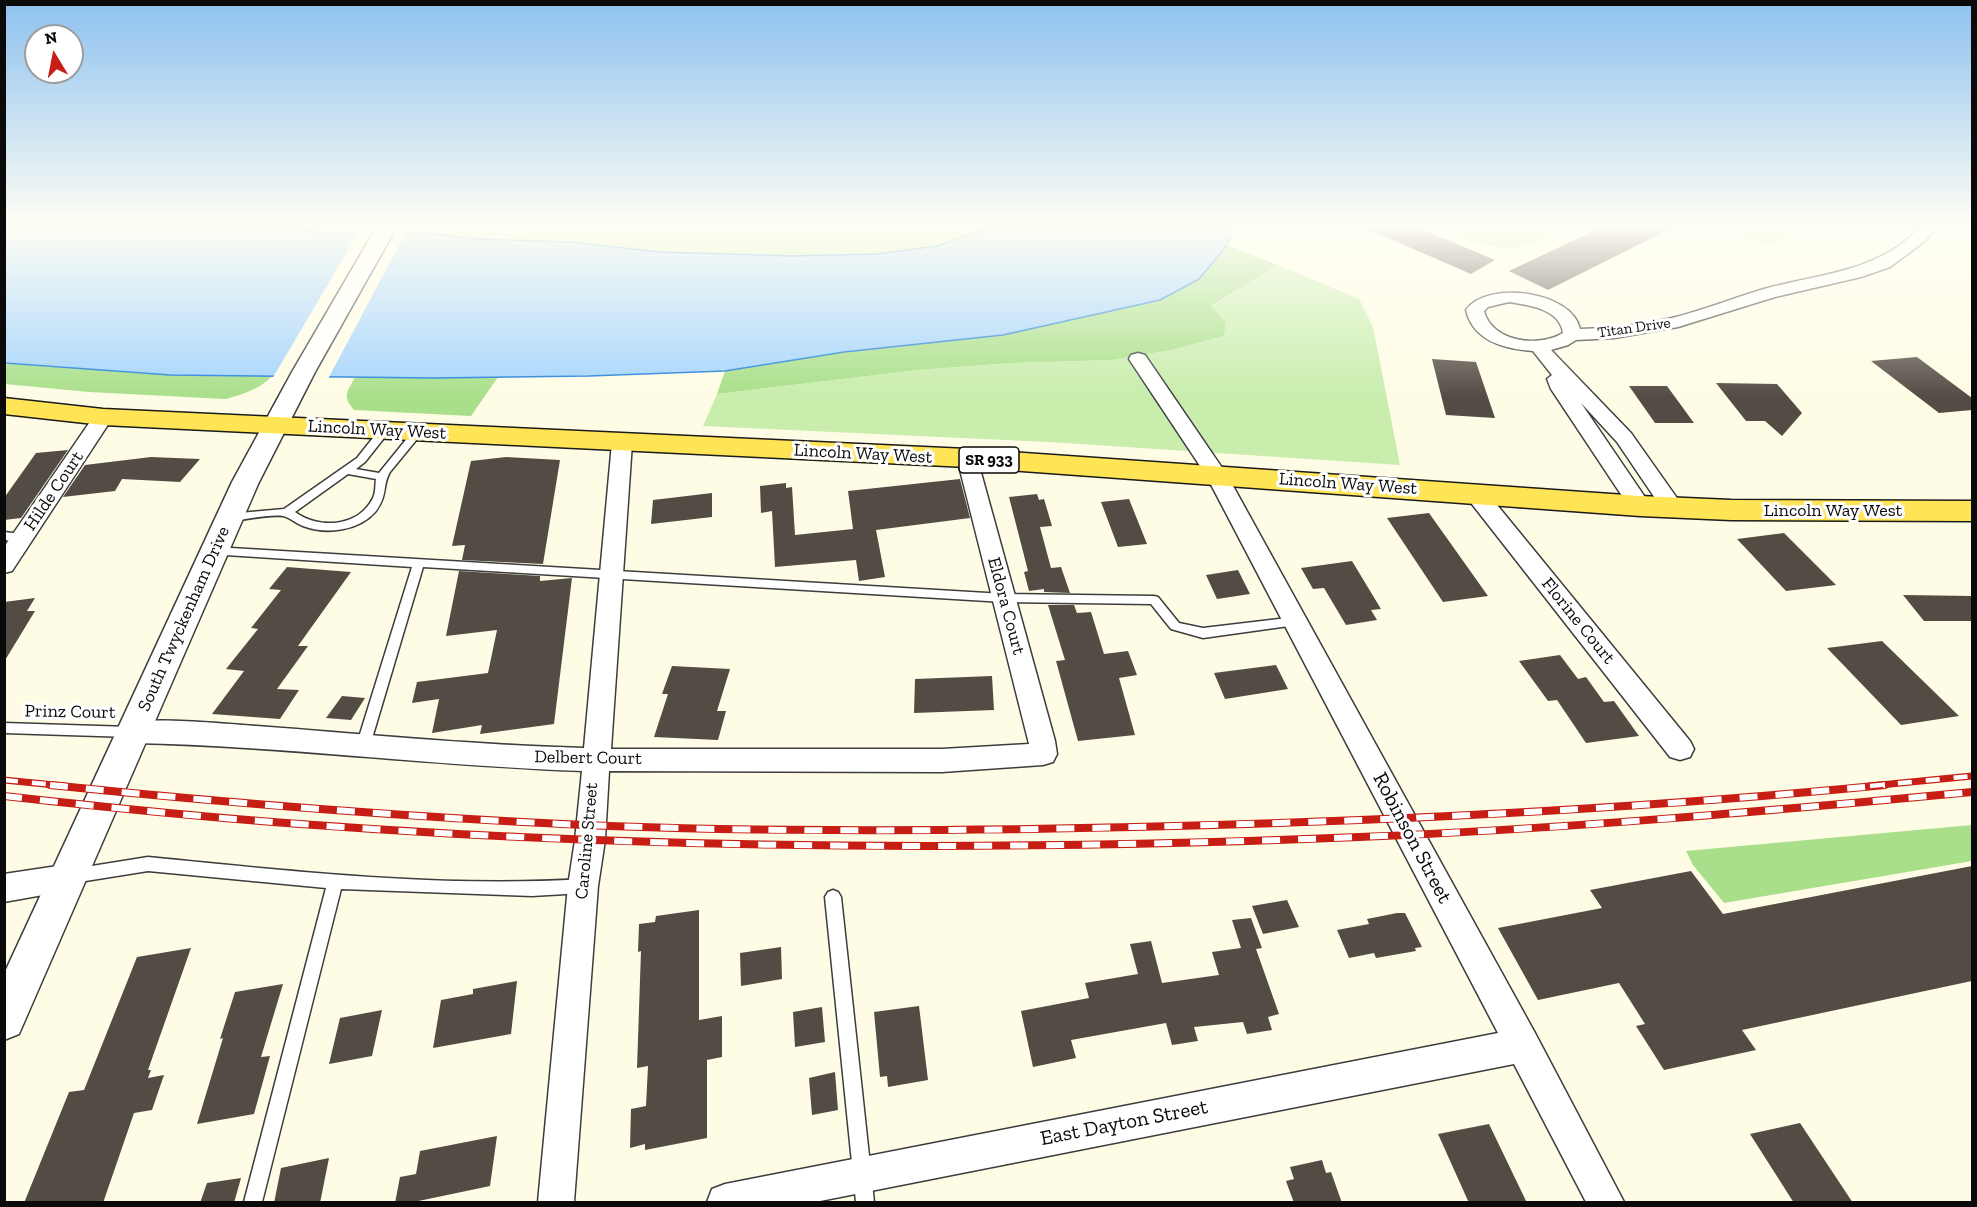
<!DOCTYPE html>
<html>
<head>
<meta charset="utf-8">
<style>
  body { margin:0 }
  #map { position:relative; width:1977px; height:1207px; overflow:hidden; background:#fffce6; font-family:"Zilla Slab",serif }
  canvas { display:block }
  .frame { position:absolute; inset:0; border:6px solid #0a0a0a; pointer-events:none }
  .north { position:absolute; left:24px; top:24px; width:60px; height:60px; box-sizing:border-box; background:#fff; border:2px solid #9d9d9d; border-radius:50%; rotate:350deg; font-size:16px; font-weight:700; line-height:24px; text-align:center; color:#0a0a0a }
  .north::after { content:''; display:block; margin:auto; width:21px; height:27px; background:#c61d15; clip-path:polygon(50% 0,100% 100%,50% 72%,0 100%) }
</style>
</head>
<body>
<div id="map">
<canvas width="1977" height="1207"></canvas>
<div class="frame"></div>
<div class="north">N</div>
</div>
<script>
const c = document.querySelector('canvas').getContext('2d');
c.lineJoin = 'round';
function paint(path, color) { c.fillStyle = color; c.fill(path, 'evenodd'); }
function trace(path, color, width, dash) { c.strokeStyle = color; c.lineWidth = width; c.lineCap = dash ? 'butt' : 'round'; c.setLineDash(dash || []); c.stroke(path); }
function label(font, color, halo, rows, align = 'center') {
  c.font = font + ' "Zilla Slab",serif'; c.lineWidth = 6; c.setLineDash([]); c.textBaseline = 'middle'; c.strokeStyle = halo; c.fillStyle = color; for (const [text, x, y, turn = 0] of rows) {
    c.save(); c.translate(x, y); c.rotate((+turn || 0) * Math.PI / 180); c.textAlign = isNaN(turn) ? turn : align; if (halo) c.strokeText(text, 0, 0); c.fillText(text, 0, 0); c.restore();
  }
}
paint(new Path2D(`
  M 426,228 L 989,228 L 937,246 L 878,254 L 792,256 L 659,252 L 569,242 L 476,239 L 426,233 Z
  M 1448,228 L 1561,228 C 1549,234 1535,243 1522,246 C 1499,252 1467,241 1448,228 Z
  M 1719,228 L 1773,228 L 1785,233 L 1786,235 L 1771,246 Z
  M 1278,265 L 1359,299 L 1373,327 L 1400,465 L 1049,442 L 703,426 L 717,394 L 917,370 L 1012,363 L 1112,360 L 1171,350 L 1224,336 L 1226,323 L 1211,307 Z`), '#c8edad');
paint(new Path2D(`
  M 1226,245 L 1278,265 L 1211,306 L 1226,323 L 1224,336 L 1171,350 L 1112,360 L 1012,363 L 917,370 L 717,394 L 725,371 L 844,352 L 1199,279 Z
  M 4,363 L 170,375 L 272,376 C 260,389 243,394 226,399 L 89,392 L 5,384 Z
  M 355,377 L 498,377 L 471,416 L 354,410 C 342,396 347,392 355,377 Z
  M 1972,825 L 1972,861 L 1724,903 L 1693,865 L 1686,851 Z`), '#a9df8a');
const water = new Path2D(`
  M 4,228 L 286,228 L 327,233 L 426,233 L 476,239 L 569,242 L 659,252 L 792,256 L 878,254 L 937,246 L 989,228 L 1235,228 L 1224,249 L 1199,279 L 1160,300 L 1003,335 L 844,352 L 725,371 L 589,376 L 434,378 L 170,375 L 5,363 Z`);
paint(water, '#a5d4fd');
trace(water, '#2582db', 1.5);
paint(new Path2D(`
  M 360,230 L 407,230 L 328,379 L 272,379 Z`), '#fffce6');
paint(new Path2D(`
  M 1365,228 L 1419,228 L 1495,260 L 1471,274 Z
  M 1600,228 L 1672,228 L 1548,290 L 1509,271 Z
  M 1917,357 L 1972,398 L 1972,410 L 1939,413 L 1871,361 Z
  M 1432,359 L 1476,362 L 1495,418 L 1446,415 Z
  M 1716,383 L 1777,384 L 1802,413 L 1782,436 L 1765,421 L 1746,421 Z
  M 1629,386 L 1667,386 L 1694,423 L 1655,423 Z
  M 68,450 L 21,518 L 4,520 L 4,498 L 36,453 Z
  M 151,457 L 200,459 L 180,482 L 122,479 L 115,491 L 63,497 L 85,465 Z
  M 506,457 L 560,460 L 543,564 L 462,560 L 465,545 L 452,546 L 471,461 Z
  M 960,479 L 970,518 L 876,530 L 885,577 L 859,581 L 856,560 L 775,567 L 772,511 L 761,513 L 760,486 L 786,483 L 786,488 L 792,487 L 795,535 L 853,529 L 848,491 Z
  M 712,493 L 712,517 L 651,524 L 653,500 Z
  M 1037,494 L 1039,500 L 1044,499 L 1052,526 L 1040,527 L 1051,568 L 1061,567 L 1070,593 L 1044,592 L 1044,589 L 1029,591 L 1024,572 L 1028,571 L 1009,497 Z
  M 1129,499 L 1147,544 L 1118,547 L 1101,502 Z
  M 1429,513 L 1488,596 L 1443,602 L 1387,518 Z
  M 1784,533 L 1836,585 L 1786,591 L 1737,539 Z
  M 1352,561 L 1381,609 L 1371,610 L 1377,620 L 1346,625 L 1324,588 L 1313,589 L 1301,568 Z
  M 287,567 L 351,572 L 298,646 L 308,646 L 277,689 L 299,690 L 280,719 L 212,714 L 244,671 L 226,669 L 258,629 L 251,628 L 281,590 L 269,589 Z
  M 1238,570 L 1250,594 L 1217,599 L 1206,575 Z
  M 459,571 L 540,576 L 540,581 L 572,578 L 554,724 L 480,734 L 482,725 L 432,733 L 439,699 L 412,703 L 417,682 L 488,673 L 497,630 L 446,636 Z
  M 1903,595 L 1972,596 L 1972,621 L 1924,621 Z
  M 35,598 L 27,611 L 35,611 L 4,662 L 4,602 Z
  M 1048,605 L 1074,605 L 1077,613 L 1091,612 L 1104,654 L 1128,651 L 1137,675 L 1119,678 L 1135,735 L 1078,741 L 1056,661 L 1065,660 Z
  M 1882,641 L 1959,716 L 1901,725 L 1827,648 Z
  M 1560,655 L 1578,679 L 1586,677 L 1604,702 L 1614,701 L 1639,736 L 1586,743 L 1557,700 L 1548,701 L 1519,661 Z
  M 1276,665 L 1288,689 L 1225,699 L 1214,673 Z
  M 672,666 L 730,669 L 717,711 L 726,711 L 718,740 L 654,737 L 668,694 L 662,694 Z
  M 992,676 L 994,710 L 914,713 L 915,679 Z
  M 342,696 L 365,698 L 351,720 L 326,718 Z
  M 1972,866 L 1972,981 L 1742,1030 L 1756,1050 L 1664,1070 L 1636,1026 L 1645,1024 L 1619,983 L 1538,1000 L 1498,928 L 1602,908 L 1590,890 L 1691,871 L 1723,914 Z
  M 1287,900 L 1299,927 L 1263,934 L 1252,906 Z
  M 699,910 L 699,1020 L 722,1016 L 722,1057 L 707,1060 L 707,1138 L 645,1150 L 645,1144 L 630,1148 L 631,1109 L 646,1106 L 648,1066 L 637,1068 L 641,951 L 638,952 L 639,924 L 655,922 L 656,916 Z
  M 1397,913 L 1405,913 L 1422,947 L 1415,948 L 1416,951 L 1376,958 L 1374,953 L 1349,958 L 1337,930 L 1369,924 L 1367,919 Z
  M 1251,918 L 1262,948 L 1256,949 L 1279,1014 L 1268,1017 L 1272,1030 L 1247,1034 L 1243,1022 L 1194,1027 L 1198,1041 L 1172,1045 L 1166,1023 L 1071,1040 L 1076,1058 L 1033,1067 L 1021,1011 L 1089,998 L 1085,983 L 1138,974 L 1130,944 L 1151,941 L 1162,983 L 1219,975 L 1212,952 L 1241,948 L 1232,920 Z
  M 781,947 L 782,979 L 741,986 L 740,953 Z
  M 191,948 L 148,1070 L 151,1070 L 148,1078 L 164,1075 L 152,1110 L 134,1113 L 103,1203 L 24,1203 L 69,1092 L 84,1090 L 137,957 Z
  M 517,981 L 511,1034 L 433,1048 L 441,1000 L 473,994 L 473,989 Z
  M 283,984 L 261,1057 L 270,1056 L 254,1114 L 197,1124 L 223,1038 L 220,1039 L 235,992 Z
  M 919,1006 L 928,1080 L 888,1087 L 887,1076 L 880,1077 L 874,1012 Z
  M 822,1007 L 825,1042 L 795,1047 L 793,1012 Z
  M 382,1010 L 372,1056 L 329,1064 L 340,1018 Z
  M 835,1072 L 838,1110 L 812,1115 L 809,1078 Z
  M 1800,1123 L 1853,1203 L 1794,1203 L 1750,1134 Z
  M 1489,1124 L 1527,1203 L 1469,1203 L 1438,1134 Z
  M 497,1136 L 490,1186 L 409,1203 L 395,1203 L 400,1177 L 416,1174 L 420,1151 Z
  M 329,1158 L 320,1203 L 274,1203 L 281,1168 Z
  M 1322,1160 L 1326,1173 L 1331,1172 L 1342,1203 L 1294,1203 L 1286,1181 L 1294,1179 L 1290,1167 Z
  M 241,1178 L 234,1203 L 200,1203 L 207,1183 Z`), '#534c45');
const service = new Path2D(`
  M 384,428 L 389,431 L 388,433 L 365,462 L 356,469 L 379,473 L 413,431 L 417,430 L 422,433 L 390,472 C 382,486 388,494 376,511 C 359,531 327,535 303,526 C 297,524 289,517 283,516 C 270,514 243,520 228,522 L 222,518 L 228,514 L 284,509 L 357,458 L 380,429 ZM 348,474 L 376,479 C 375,485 376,492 373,498 C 358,528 318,529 295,512 Z
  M 4,532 L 22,534 L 28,538 L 22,542 L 4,540 Z
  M 214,547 L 1004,594 L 1154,596 L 1158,597 L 1179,623 L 1203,628 L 1296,617 L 1302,621 L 1296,625 L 1203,638 L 1171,629 L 1151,604 L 1004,602 L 423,567 L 373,735 L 364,750 L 359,751 L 354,750 L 352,746 L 360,734 L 412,567 L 210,554 L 208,551 L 210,548 Z
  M 4,723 L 130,727 L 135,728 L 137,732 L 135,736 L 130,737 L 4,733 Z
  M 148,857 C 292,871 438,888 583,879 L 588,881 L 591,886 L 588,891 L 583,893 L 532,896 L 341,889 L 262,1202 L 244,1202 L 326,888 L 148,871 L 73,883 L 68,881 L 66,876 L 68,871 L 73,869 Z
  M 833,890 L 838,892 L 841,897 L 874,1202 L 856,1202 L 825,897 L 828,892 Z`);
const minor = new Path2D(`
  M 1919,228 L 1936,228 L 1925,241 L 1890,267 L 1861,277 L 1775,297 L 1678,327 L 1614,338 L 1576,340 L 1568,345 L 1551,350 L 1631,433 L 1684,508 L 1681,513 L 1673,515 L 1665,513 L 1617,442 L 1581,403 L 1651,506 L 1648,511 L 1640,513 L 1632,511 L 1551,389 L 1547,379 L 1552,375 L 1533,351 C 1504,349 1473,341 1466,310 C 1487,280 1572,291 1580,329 C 1612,328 1645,325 1676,317 C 1706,309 1734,298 1764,289 C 1818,274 1879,272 1919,228 ZM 1509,302 C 1529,305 1560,309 1563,333 C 1538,348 1492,342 1484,311 L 1488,307 Z
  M 1138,353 L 1145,355 L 1227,475 L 1535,1033 L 1624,1202 L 1586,1202 L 1514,1064 L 815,1202 L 707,1202 L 712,1189 L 725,1184 L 1498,1033 L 1206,475 L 1129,359 L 1131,355 Z
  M 103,411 L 110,413 L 113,417 L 12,571 L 4,573 L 4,547 L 96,413 Z
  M 622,437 L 629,439 L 632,443 L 611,749 L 942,749 L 1029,744 L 957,458 L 960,453 L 967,451 L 974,453 L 977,458 L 1055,741 L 1057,754 L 1053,762 L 1043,765 L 942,772 L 609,771 L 605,840 L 598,886 L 574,1202 L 538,1202 L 568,886 L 575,840 L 582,771 C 432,766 284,746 134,743 L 125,740 L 121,732 L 125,724 C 151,716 225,724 256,726 C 365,734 474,745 584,748 L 612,443 L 615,439 Z
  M 1476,487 L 1484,489 L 1690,741 L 1694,749 L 1690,757 L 1680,760 L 1670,757 L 1468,499 L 1465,494 L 1468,489 Z
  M 71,864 L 82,868 L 86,877 L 82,886 L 71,890 L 4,902 L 4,874 Z`);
const tertiary = new Path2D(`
  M 376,228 L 396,228 L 315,372 L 259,482 L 19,1034 L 4,1040 L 4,974 L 232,482 L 292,372 Z`);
const primary = new Path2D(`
  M 4,398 L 103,409 L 967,449 L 1640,496 L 1731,500 L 1972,501 L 1972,521 L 1731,520 L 1640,516 L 967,467 L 103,425 L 4,414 Z`);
trace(service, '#3d3d3d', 3);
trace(minor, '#3d3d3d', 3);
trace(tertiary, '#3d3d3d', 3);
trace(primary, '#1b1b1b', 3);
paint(service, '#fff');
paint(minor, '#fff');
paint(tertiary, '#fff');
paint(primary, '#ffe556');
const railFar1 = new Path2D(`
  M 4,780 L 65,786
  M 1870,786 L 1972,776`);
const rail = new Path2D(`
  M 50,785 C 227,803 406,817 584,825 C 781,833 978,831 1175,826 C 1412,820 1649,808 1885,785
  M 4,796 C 103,807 201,817 300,824 C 652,850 1007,851 1359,837 C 1564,829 1768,811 1972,792`);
trace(railFar1, '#c61d15', 7);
trace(rail, '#c61d15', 8);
trace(railFar1, '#fff', 4.5, [14]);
trace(rail, '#fff', 6, [18]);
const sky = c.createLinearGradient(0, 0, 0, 397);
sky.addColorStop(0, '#8dc1f0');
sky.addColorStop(0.57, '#fffef4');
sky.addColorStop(1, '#fffef400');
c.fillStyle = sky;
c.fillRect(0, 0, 1977, 397);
label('15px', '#0a0a0a', '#fff', [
  ["Titan Drive",1634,328,-8]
]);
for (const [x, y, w] of [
  [989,460,60]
]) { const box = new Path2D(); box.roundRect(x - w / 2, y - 13, w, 26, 4.5); c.fillStyle = '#fff'; c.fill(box); trace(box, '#0a0a0a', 1.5); }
label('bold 16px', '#0a0a0a', null, [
  ["SR 933",989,460]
]);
label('18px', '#0a0a0a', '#fff', [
  ["Lincoln Way West",377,430,3],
  ["Lincoln Way West",863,454,3],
  ["Lincoln Way West",1348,484,4],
  ["Hilde Court",54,491,-56],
  ["Lincoln Way West",1833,511],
  ["Eldora Court",1006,606,75],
  ["South Twyckenham Drive",184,619,-66],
  ["Florine Court",1578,621,51],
  ["Prinz Court",70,712,1],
  ["Delbert Court",588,758,1],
  ["Caroline Street",587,841,-85]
]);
label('21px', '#0a0a0a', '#fff', [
  ["Robinson Street",1412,838,62],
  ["East Dayton Street",1124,1123,-11]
]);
</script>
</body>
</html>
